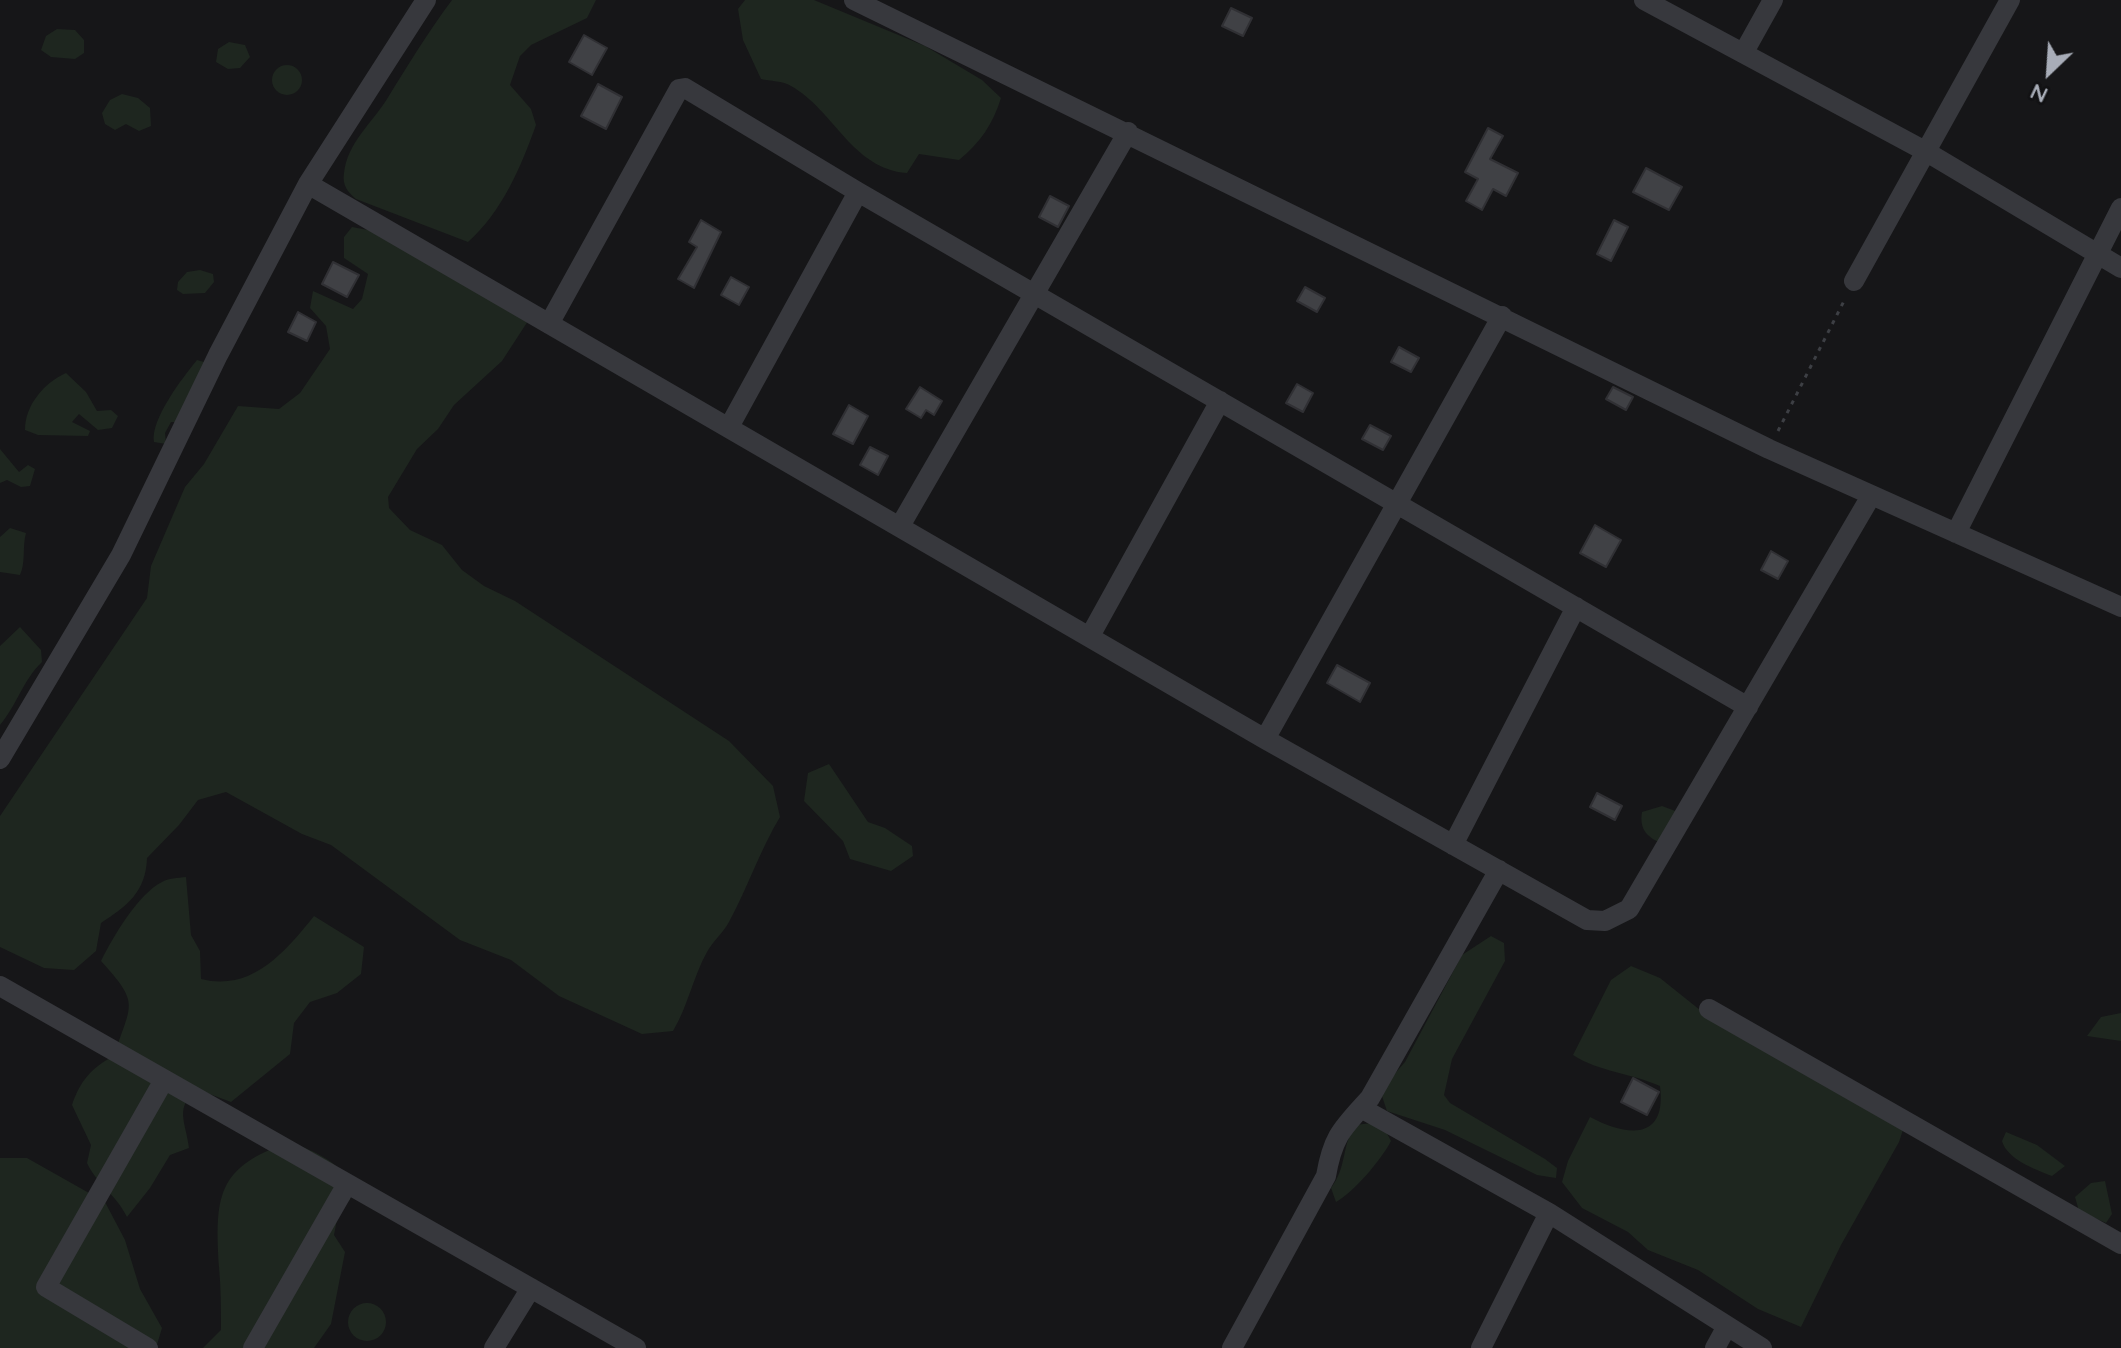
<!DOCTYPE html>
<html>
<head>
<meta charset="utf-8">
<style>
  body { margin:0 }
  #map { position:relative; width:2121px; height:1348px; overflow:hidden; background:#161618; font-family:Quicksand,sans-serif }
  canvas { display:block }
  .north { position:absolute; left:2009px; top:32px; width:80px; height:80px; -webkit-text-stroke:6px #111113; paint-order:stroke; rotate:205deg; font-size:22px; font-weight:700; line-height:32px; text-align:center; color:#a8adb8 }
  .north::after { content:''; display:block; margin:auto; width:28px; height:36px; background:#a8adb8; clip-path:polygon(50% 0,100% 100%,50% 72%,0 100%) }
</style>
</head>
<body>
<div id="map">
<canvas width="2121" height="1348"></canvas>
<div class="north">N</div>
</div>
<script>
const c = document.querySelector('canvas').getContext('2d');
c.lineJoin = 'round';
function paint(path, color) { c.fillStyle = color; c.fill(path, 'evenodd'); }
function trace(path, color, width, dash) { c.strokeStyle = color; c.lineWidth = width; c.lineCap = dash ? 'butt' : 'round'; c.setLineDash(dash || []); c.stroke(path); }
paint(new Path2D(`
  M 452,0 L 596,0 L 587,18 L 531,45 L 520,56 L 510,85 L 531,109 L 536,125 C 521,167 502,212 468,242 L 356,199 C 348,192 342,186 344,173 C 347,143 372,123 387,99 C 408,65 428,32 452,0 Z
  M 745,0 L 814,0 L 925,46 L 982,80 L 1001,98 C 993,124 980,143 959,160 L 919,154 L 907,173 C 852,169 834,110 791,86 C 783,81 770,81 761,79 L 743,40 L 738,9 Z
  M 57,29 L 75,30 L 84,40 L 84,53 L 75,59 L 51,57 L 41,50 L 46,36 Z
  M 229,42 L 245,45 L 250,57 L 240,68 L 228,69 L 216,62 L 218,49 Z
  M272 80a15 15 0 1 1 30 0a15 15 0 1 1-30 0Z
  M 122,94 L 138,98 L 150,108 L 151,126 L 139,131 L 126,124 L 115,130 L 105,124 L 102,113 L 110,100 Z
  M 352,227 L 384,233 L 528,321 L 502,361 L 454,405 L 438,429 L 417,449 L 388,497 L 389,508 L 410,530 L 442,545 L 462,570 L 484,586 L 515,601 L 729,741 L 773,786 L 780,817 C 760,850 748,887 729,922 C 723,933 713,941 707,952 C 693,977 688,1006 673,1031 L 642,1034 L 559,996 L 511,960 L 460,940 L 331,845 L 302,834 L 226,792 L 198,800 L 179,825 L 147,858 C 146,892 127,906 101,923 L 96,951 L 74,970 L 44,968 L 0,947 L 0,816 L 147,598 L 151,566 L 185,487 L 204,464 L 238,406 L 279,409 L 300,393 L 330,349 L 326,326 L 310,308 L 313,291 L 353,309 L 362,299 L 368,274 L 344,258 L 344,237 Z
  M 200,270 L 213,274 L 214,282 L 205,293 L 183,294 L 177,290 L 178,282 L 187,272 Z
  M 197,360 L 211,364 L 185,422 L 171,422 L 165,433 L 166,444 L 154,442 C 150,420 183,377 197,360 Z
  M 66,373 L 86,392 L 97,411 L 111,410 L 118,416 L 112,428 L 98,430 L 79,414 L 72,422 L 90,431 L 88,436 L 38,435 L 25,430 C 25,405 44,383 66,373 Z
  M 0,449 L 19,472 L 28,465 L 35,469 L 30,486 L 21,487 L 7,480 L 0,483 Z
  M 10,528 L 26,533 C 22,548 26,562 20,575 L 0,572 L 0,537 Z
  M 20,627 L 41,650 L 42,662 C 23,680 17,705 0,725 L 0,646 Z
  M 829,764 L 868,822 L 885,828 L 912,846 L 913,856 L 891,871 L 850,859 L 843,841 L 804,801 L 808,773 Z
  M 1662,806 L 1678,812 L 1664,845 C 1648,837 1639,831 1642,812 Z
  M 186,877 L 191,935 L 200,951 L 201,979 C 252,992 285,952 314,916 L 364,947 L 361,974 L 337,993 L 310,1002 L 294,1023 L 290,1054 L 231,1102 L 199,1090 C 173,1106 186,1122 189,1148 L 170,1155 L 150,1188 L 127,1217 C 115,1193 98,1186 87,1163 L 91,1145 L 72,1105 C 80,1081 92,1067 114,1056 C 131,1003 141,1005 101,961 C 113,937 138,894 162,882 C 168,878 178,878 186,877 Z
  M 1491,936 L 1504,943 L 1505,961 L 1452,1059 L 1444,1095 L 1450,1103 L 1545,1159 L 1557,1168 L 1556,1178 L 1537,1175 L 1445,1130 L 1387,1111 L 1382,1096 L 1390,1079 L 1405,1062 L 1462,955 Z
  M 1631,966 L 1660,978 L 1715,1022 L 1905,1124 L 1899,1142 L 1841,1245 L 1801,1327 L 1758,1309 L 1698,1270 L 1648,1250 L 1628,1232 L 1582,1208 L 1562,1182 L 1568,1161 L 1590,1117 C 1626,1136 1667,1142 1660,1086 C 1631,1073 1599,1072 1573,1055 L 1611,980 Z
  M 2121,1013 L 2121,1041 L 2087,1036 L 2101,1017 Z
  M 1381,1122 L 1391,1141 C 1382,1159 1353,1193 1336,1202 L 1331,1188 C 1347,1167 1341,1148 1355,1125 Z
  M 2006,1132 L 2037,1145 L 2065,1166 L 2052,1176 C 2034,1169 2007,1159 2002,1141 Z
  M 290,1142 C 316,1152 335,1160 352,1183 L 350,1200 L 339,1209 L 334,1235 L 345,1252 L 331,1324 L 314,1348 L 203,1348 L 221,1330 C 221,1309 221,1288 219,1267 C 215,1197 216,1167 290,1142 Z
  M 0,1158 L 27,1158 L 105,1202 L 125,1240 L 140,1289 L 162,1328 L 156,1348 L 0,1348 Z
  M 2105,1181 L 2112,1214 L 2106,1223 L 2079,1211 L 2075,1197 L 2091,1183 Z
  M348 1322a19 19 0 1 1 38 0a19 19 0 1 1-38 0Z`), '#1e261f');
const building = new Path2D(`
  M 1231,8 L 1252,18 L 1243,36 L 1222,26 Z
  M 584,35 L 607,48 L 592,75 L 569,62 Z
  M 598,84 L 622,97 L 606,129 L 581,116 Z
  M 1488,128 L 1503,136 L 1490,159 L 1518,173 L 1506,196 L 1493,189 L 1482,210 L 1466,201 L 1478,179 L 1465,172 Z
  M 1646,168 L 1682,187 L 1669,210 L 1633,192 Z
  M 1050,196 L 1069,206 L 1058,227 L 1039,217 Z
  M 701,220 L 721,232 L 694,288 L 678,279 L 697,247 L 689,242 Z
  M 1614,220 L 1628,227 L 1611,261 L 1597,254 Z
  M 333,262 L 359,275 L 347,297 L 322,284 Z
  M 731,277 L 749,287 L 739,305 L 721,295 Z
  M 1305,287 L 1325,298 L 1317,312 L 1297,301 Z
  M 298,312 L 316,322 L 307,341 L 288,332 Z
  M 1399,347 L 1419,358 L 1411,372 L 1391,362 Z
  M 1297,384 L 1313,393 L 1303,412 L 1286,403 Z
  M 920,387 L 942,401 L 934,415 L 926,410 L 921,418 L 906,409 Z
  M 1613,387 L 1633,397 L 1626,410 L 1606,399 Z
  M 849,405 L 868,416 L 853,444 L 833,434 Z
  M 1370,425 L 1391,436 L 1383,450 L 1362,439 Z
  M 870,447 L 888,456 L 878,475 L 860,465 Z
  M 1595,525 L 1621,540 L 1606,567 L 1580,553 Z
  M 1771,551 L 1788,561 L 1778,579 L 1761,570 Z
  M 1337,665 L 1370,683 L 1360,702 L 1327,683 Z
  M 1597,793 L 1622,806 L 1615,820 L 1590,807 Z
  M 1633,1078 L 1659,1092 L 1647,1115 L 1621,1102 Z`);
paint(building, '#404145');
trace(building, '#303034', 2);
trace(new Path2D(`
  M 1778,431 L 1845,299`), '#3d3f44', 3, [4, 6]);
trace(new Path2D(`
  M 854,0 L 1769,449 L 2121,607
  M 1644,0 L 1925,151 L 2121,268
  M 1744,52 L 1773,0
  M 308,184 L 1265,739 L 1587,920 L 1605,921 L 1629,909 L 1871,496
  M 1854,281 L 2010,0
  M 549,324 L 679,89 L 685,88 L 858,192 L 1748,707
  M 729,427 L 858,192
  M 900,526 L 1128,132
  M 1956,533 L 2121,208
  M 1090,636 L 1220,401
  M 1265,739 L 1502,316
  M 0,759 L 121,555 L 218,355 L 308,184 L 426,0
  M 1453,845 L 1576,607
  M 0,986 L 636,1348
  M 1709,1009 L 2121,1244
  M 1361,1108 L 1549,1213 L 1762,1348
  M 148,1348 L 46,1287 L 164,1080
  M 253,1348 L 347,1184
  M 494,1348 L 531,1288
  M 1232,1348 L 1326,1176 C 1333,1135 1343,1128 1370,1098 L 1499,870
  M 1481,1348 L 1549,1213
  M 1715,1348 L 1726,1328`), '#37383d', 20);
</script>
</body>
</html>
